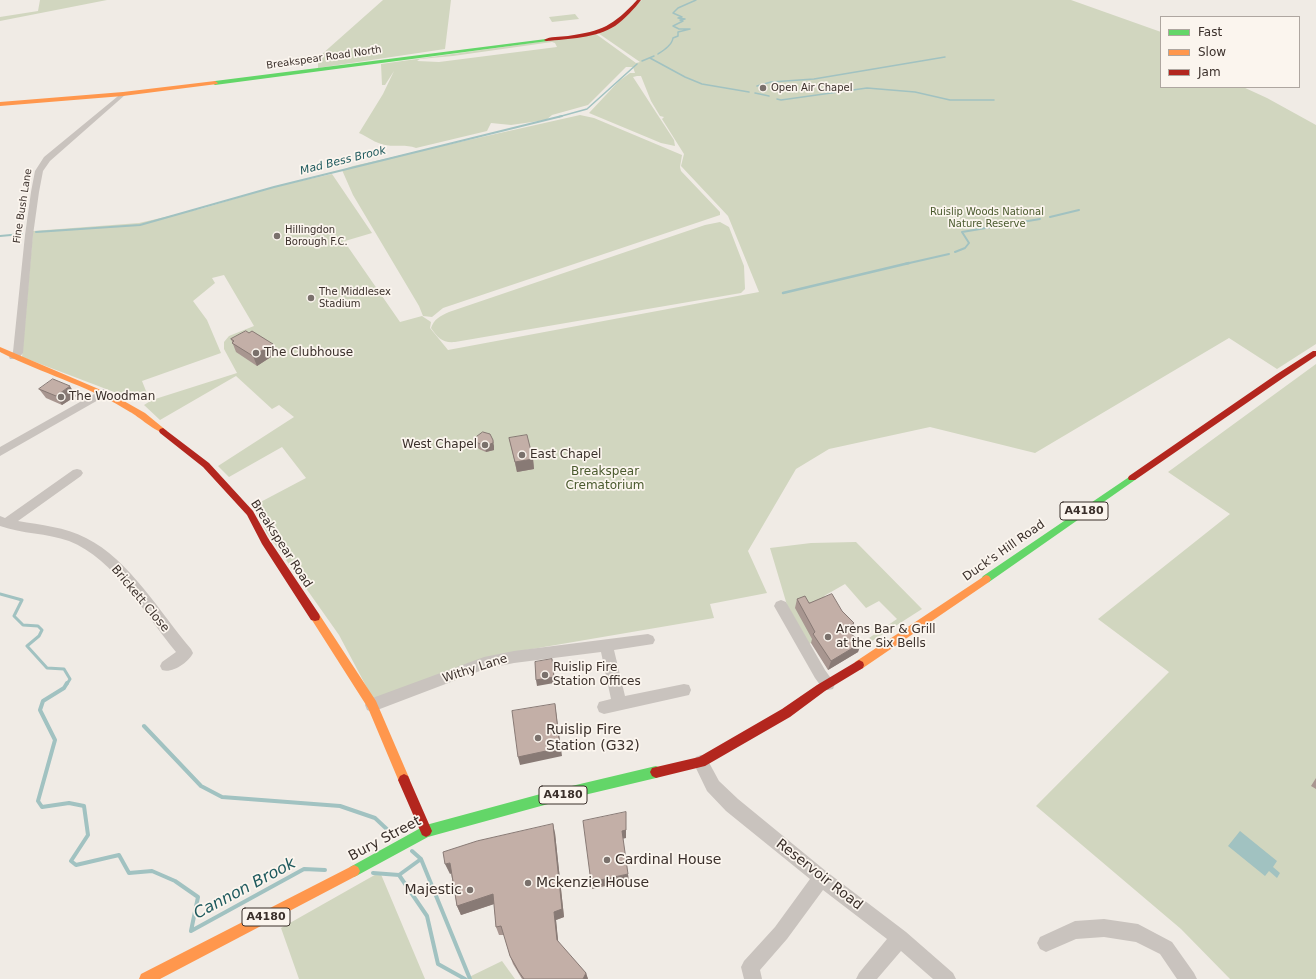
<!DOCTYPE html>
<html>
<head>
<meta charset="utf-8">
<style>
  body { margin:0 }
  #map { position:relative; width:1316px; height:979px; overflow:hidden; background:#f0ebe5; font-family:"DejaVu Sans",sans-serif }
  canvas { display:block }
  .legend { position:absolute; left:1160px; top:16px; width:140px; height:72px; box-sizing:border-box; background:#fbf5ee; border:1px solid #aea6a0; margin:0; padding:5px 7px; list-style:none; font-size:12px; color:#3b302b }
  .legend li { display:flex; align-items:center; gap:8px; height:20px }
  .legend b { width:20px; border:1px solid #aea6a0 }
</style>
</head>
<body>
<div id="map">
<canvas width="1316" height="979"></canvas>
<ul class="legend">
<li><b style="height:5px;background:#63d668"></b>Fast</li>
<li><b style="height:5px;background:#ff974d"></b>Slow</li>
<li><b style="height:5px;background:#b3261e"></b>Jam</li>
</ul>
</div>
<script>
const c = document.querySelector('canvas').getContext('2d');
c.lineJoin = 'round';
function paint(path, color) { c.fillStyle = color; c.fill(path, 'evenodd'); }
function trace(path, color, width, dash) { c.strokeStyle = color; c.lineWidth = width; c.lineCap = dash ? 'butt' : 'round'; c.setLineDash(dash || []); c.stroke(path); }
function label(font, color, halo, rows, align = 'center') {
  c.font = font + ' "DejaVu Sans",sans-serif'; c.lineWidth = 3.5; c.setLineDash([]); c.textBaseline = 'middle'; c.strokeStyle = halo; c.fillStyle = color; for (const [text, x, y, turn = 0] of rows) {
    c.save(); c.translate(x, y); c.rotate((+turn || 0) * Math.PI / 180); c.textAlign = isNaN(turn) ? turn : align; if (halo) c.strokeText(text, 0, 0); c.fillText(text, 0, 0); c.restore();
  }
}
paint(new Path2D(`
  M 40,0 L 107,0 L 0,21 L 0,17 L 38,11 Z
  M 383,0 L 451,0 L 445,49 L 318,68 L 318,61 L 321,55 Z
  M 642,0 L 1071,0 L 1161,32 L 1161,87 L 1243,87 L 1267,98 L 1316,125 L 1316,344 L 1277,369 L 1229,338 L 1035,453 L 930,427 L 829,449 L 796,469 L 748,551 L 767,593 L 710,604 L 714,618 L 497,655 L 374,701 L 339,635 L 267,533 L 253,506 L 306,478 L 282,447 L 229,477 L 218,466 L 294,417 L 279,405 L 272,409 L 236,376 L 160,420 L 144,405 L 152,400 L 237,373 L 224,349 L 224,342 L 229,336 L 254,326 L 224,275 L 212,278 L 215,283 L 193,301 L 207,320 L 221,353 L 142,381 L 148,396 L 135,400 L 22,357 L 33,231 L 139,223 L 204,208 L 274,187 L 332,174 L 372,233 L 345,241 L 346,244 L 400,322 L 422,316 L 431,322 L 430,328 L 448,350 L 759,292 L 728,216 L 681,166 L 684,154 L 662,119 L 664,117 L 660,116 L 651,101 L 641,76 L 637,76 L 633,77 L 674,140 L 675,146 L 661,143 L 589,113 L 619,81 L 630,73 L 635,73 L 633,67 L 626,67 L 588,105 L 552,115 L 546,120 L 511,125 L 491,123 L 487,131 L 416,148 C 406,144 396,147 385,145 C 375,143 368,137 359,133 L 383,94 L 394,71 L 385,85 L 382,85 L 381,64 L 596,34 L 636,63 L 640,62 L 598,33 ZM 552,42 L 555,43 L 557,47 L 439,62 L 417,61 L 420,59 L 453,56 Z
  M 575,14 L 579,19 L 552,22 L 549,17 Z
  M 580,115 L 594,118 L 682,155 L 680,167 L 681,171 L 720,212 L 720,215 L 443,308 L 432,317 L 423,316 L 419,306 L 353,195 L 342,170 L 353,166 Z
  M 720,222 L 729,227 L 744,266 L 745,289 L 741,293 L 455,342 C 442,343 438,338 431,328 C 434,319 440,316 449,312 L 705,225 Z
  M 1316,364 L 1316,979 L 1230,979 L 1181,929 L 1036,806 L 1169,672 L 1098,619 L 1230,514 L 1168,472 Z
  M 856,542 L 922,609 L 872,641 L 869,638 L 897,619 L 879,601 L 866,608 L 845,584 L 824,596 L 830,603 L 815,641 L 809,644 L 787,605 L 770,548 L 811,543 Z
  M 380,872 L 425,979 L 299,979 L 281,928 Z
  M 502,961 L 515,979 L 465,979 Z`), '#d1d6bf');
paint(new Path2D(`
  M 1240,831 L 1277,861 L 1273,867 L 1280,873 L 1277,878 L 1269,871 L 1265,876 L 1228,846 Z`), '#a1c2c1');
trace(new Path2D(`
  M 658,54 C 664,50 672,45 673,38 L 678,36 L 678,32 L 690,29 L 679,29 L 673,26 L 683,21 L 680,20 L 685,19 L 678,18 L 682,17 L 673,13 L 678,8 L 696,0
  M 650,58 L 685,77 L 702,84 L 749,92
  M 642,61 L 654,56
  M 757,86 L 771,82 L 814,79 L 945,57
  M 755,93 L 769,96
  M 777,99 L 781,100 L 867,88 L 915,92 L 950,100 L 994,100
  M 558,117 L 587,109 L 637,64`), '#a1c2c1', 1.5);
trace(new Path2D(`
  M 1050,217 L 1079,210
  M 36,232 L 140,225 L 274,187 L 562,116
  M 0,236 L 22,234
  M 955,252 L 965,248 L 969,243 L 962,232 L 1040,219
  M 905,264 L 949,254`), '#a1c2c1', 2);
trace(new Path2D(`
  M 783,293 L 909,263`), '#a1c2c1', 2.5);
trace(new Path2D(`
  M 0,594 L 22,600 L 14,616 L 23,625 L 38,626 L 42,630 L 39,636 L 27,646 L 47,668 L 64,669 L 70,679 L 67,684`), '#a1c2c1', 3);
trace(new Path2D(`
  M 67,683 L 64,688 L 43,701 L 40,710 L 55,740 L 38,801 L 42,807 L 69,803 L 84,806 L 88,835 L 71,861 L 76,865 L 119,855 L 129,873 L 152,871 L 175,881 L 198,897 L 191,931 L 304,869 L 325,870
  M 144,726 L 201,786 L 222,797 L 340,806 L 375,818 L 391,833
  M 412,851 L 421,859 L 470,979
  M 373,873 L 399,875 L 427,916 L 438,964 L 465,979
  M 399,875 L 421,859`), '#a1c2c1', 4);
paint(new Path2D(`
  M 123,92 L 125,93 L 125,95 L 50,161 L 43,171 L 39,192 L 33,235 L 23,353 L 18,359 L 10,359 L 9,357 L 13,352 L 25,235 L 31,192 L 35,171 L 44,157 Z
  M 103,389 L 107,391 L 108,393 L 107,395 L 0,456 L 0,447 Z
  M 77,469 L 81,470 L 83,473 L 81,476 L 18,521 C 41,525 65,527 86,538 C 130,560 160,613 191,649 L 193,653 C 189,662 172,674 162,670 L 160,666 L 162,662 L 176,652 C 145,615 115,559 69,541 C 47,533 22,534 0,526 L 0,516 L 5,518 L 73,470 Z
  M 781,600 L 786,602 L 825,670 L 835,684 L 833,689 L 828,690 L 823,689 L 815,678 L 774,606 L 776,602 Z
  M 648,634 L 653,636 L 655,640 L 653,644 L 614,650 L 625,696 L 684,684 L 689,685 L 691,690 L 689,695 L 604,714 L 599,712 L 597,707 L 599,702 L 611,699 L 601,652 L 514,663 L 485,669 L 372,712 L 367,710 L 365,705 L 367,700 L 484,657 L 514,651 Z
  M 701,755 L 706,757 L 719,781 L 738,799 L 827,872 L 906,932 L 953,973 L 956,979 L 933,979 L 901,951 L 877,979 L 856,979 L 859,973 L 887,939 L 823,890 L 787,939 L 760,970 L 762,979 L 744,979 L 741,967 L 744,961 L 775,927 L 810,879 L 726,811 L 707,791 L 693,762 L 696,757 Z
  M 1104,919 L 1138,924 L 1172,942 L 1194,973 L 1197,979 L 1177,979 L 1160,954 L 1136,942 L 1104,937 L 1076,939 L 1046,952 L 1040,949 L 1037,943 L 1040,937 L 1075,921 Z`), '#c9c3be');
paint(new Path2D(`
  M 546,39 L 548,39 L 548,41 L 215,85 L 212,83 L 215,81 Z
  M 1132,475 L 1136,478 L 1135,480 L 989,582 L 986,583 L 983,582 L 981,579 L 983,576 Z
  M 656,766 L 660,768 L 662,772 L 660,776 L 656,778 L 559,801 L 428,837 L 358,875 L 354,877 L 350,875 L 348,871 L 350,867 L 426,825 L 559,789 Z`), '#63d668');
paint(new Path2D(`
  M 215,81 L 218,83 L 217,84 L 123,96 L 0,106 L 0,102 L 123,92 Z
  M 0,347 L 115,396 L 145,413 L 167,431 L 166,433 C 159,435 138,416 130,412 C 93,388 50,376 10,357 L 0,352 Z
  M 986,575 L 989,576 L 991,579 L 989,582 L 863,668 L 859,670 L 855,668 L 854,665 L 855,662 Z
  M 315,613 L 319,614 L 376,701 L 410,780 L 408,784 L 404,786 L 400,784 L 368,708 L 310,617 L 311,614 Z
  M 354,865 L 358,867 L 360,871 L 358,875 L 160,979 L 139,979 L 141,974 Z`), '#ff974d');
paint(new Path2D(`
  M 637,0 L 641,0 C 634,9 625,19 615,26 C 596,38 568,39 546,41 L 544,40 C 550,36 560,37 568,36 C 602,31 613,26 637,0 Z
  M 1313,351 L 1316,351 L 1316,356 L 1283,378 L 1135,480 L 1129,480 L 1128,478 L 1129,476 L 1277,374 Z
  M 163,428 L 209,463 L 253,511 L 268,538 L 319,614 L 320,617 L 319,620 L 315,621 L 311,620 L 262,544 L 247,515 L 203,467 L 160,433 L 159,431 L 160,429 Z
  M 859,660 L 863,662 L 864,665 L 863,668 L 825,691 L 790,717 L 705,766 L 656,778 L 652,776 L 650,772 L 652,768 L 699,757 L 782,709 L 817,685 Z
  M 404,774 L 408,776 L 432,831 L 430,835 L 426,837 L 422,835 L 398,780 L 400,776 Z`), '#b3261e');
paint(new Path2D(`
  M 249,333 L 277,353 L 257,366 L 236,352 L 231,339 Z
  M 39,389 L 76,396 L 62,405 L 46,398 Z
  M 509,438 L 533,459 L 534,469 L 517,472 Z
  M 475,441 L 494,446 L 494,450 L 486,452 L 479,449 L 477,447 Z
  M 797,599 L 842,611 L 854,623 L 851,632 L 850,633 L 861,643 L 858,652 L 828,670 L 811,643 L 812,639 L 795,608 Z
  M 1316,778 L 1316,789 L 1311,786 Z
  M 555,833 L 564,917 L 556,920 L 558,942 L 586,973 L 588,979 L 522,979 L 513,964 L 510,956 L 504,935 L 499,935 L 496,927 L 494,904 L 461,915 L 457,906 L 451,873 L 450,874 Z`), '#a89690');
paint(new Path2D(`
  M 273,344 L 277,353 L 257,366 L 253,356 Z
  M 70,386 L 76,396 L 62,405 L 56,396 Z
  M 493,440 L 494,446 L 494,450 L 486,452 L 485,446 Z
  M 533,459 L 534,469 L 517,472 L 515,462 Z
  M 854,623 L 851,632 L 843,638 L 846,629 Z
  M 861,643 L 858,652 L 828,670 L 831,661 Z
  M 552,659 L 554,683 L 537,686 L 536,680 Z
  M 555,704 L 562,756 L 520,765 L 518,757 Z
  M 626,812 L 626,838 L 622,839 L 622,831 Z
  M 553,824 L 555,833 L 564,917 L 556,920 L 559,949 L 557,940 L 554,912 Z
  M 450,863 L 454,872 L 450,874 L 445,864 Z
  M 628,874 L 629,881 L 592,889 L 591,882 Z
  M 493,894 L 497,903 L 461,915 L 457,906 Z
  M 586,973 L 588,979 L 583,979 Z`), '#887a75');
const building = new Path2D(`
  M 246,331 L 249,333 L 252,331 L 273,344 L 253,356 L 232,343 L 234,341 L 231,339 Z
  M 53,379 L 70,386 L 56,396 L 39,389 Z
  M 483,432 L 490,434 L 493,440 L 493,443 L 485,446 L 478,443 L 475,441 L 475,438 Z
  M 527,435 L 533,459 L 515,462 L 509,438 Z
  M 832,594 L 842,611 L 854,623 L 846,629 L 861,643 L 831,661 L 813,634 L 815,632 L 797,599 L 805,596 L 809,603 Z
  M 552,659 L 554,677 L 536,680 L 535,662 Z
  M 555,704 L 560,748 L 518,757 L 512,711 Z
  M 626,812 L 626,830 L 622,831 L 628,874 L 591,882 L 583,821 Z
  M 553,824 L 562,909 L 554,912 L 557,940 L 586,973 L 583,979 L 524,979 L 519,972 L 510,956 L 501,926 L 496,927 L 493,894 L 457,906 L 450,863 L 445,864 L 443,852 L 477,841 Z`);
paint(building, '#c3afa7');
trace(building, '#887a75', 1);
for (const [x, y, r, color] of [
  [763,88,4,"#7a716c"],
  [277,236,4,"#7a716c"],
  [311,298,4,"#7a716c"],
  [256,353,4,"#7a716c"],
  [61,397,4,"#7a716c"],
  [485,445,4,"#7a716c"],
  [522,455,4,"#7a716c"],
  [828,637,4,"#7a716c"],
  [545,675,4,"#7a716c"],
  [538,738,4,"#7a716c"],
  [607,860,4,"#7a716c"],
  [528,883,4,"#7a716c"],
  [470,890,4,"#7a716c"]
]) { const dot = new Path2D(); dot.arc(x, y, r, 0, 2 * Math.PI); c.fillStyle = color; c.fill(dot); trace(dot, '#fbf5ee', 1.5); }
label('10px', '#3b302b', '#fbf5ee', [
  ["Breakspear Road North",324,58,-8],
  ["Fine Bush Lane",23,206,-81]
]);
label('10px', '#3b302b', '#fbf5ee', [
  ["Open Air Chapel",771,88],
  ["Hillingdon",285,230],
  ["Borough F.C.",285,242],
  ["The Middlesex",319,292],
  ["Stadium",319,304]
], 'left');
label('10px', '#4a5a2e', '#fbf5ee', [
  ["Ruislip Woods National",987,212],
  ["Nature Reserve",987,224]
]);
label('italic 11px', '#1f5a5e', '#fbf5ee', [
  ["Mad Bess Brook",343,161,-14]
]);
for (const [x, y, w] of [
  [1084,511,48],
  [563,795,48],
  [266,917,48]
]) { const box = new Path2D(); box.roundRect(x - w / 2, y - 9, w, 18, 3); c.fillStyle = '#fbf5ee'; c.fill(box); trace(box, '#3b302b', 1); }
label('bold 11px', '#3b302b', null, [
  ["A4180",1084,511],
  ["A4180",563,795],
  ["A4180",266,917]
]);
label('12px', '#3b302b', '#fbf5ee', [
  ["The Clubhouse",264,353],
  ["The Woodman",69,397],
  ["West Chapel",477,445,"right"],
  ["East Chapel",530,455],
  ["Arens Bar & Grill",836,630],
  ["at the Six Bells",836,644],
  ["Ruislip Fire",553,668],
  ["Station Offices",553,682]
], 'left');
label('12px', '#4a5a2e', '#fbf5ee', [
  ["Breakspear",605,472],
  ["Crematorium",605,486]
]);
label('12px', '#3b302b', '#fbf5ee', [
  ["Breakspear Road",281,544,57],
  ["Duck's Hill Road",1004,551,-35],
  ["Brickett Close",140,599,50],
  ["Withy Lane",475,669,-18]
]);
label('14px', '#3b302b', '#fbf5ee', [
  ["Ruislip Fire",546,730],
  ["Station (G32)",546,746],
  ["Cardinal House",615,860],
  ["Mckenzie House",536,883],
  ["Majestic",462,890,"right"]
], 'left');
label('14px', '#3b302b', '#fbf5ee', [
  ["Bury Street",385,839,-28],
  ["Reservoir Road",819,875,38]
]);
label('italic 16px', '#1f5a5e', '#fbf5ee', [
  ["Cannon Brook",245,889,-28]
]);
</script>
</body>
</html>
